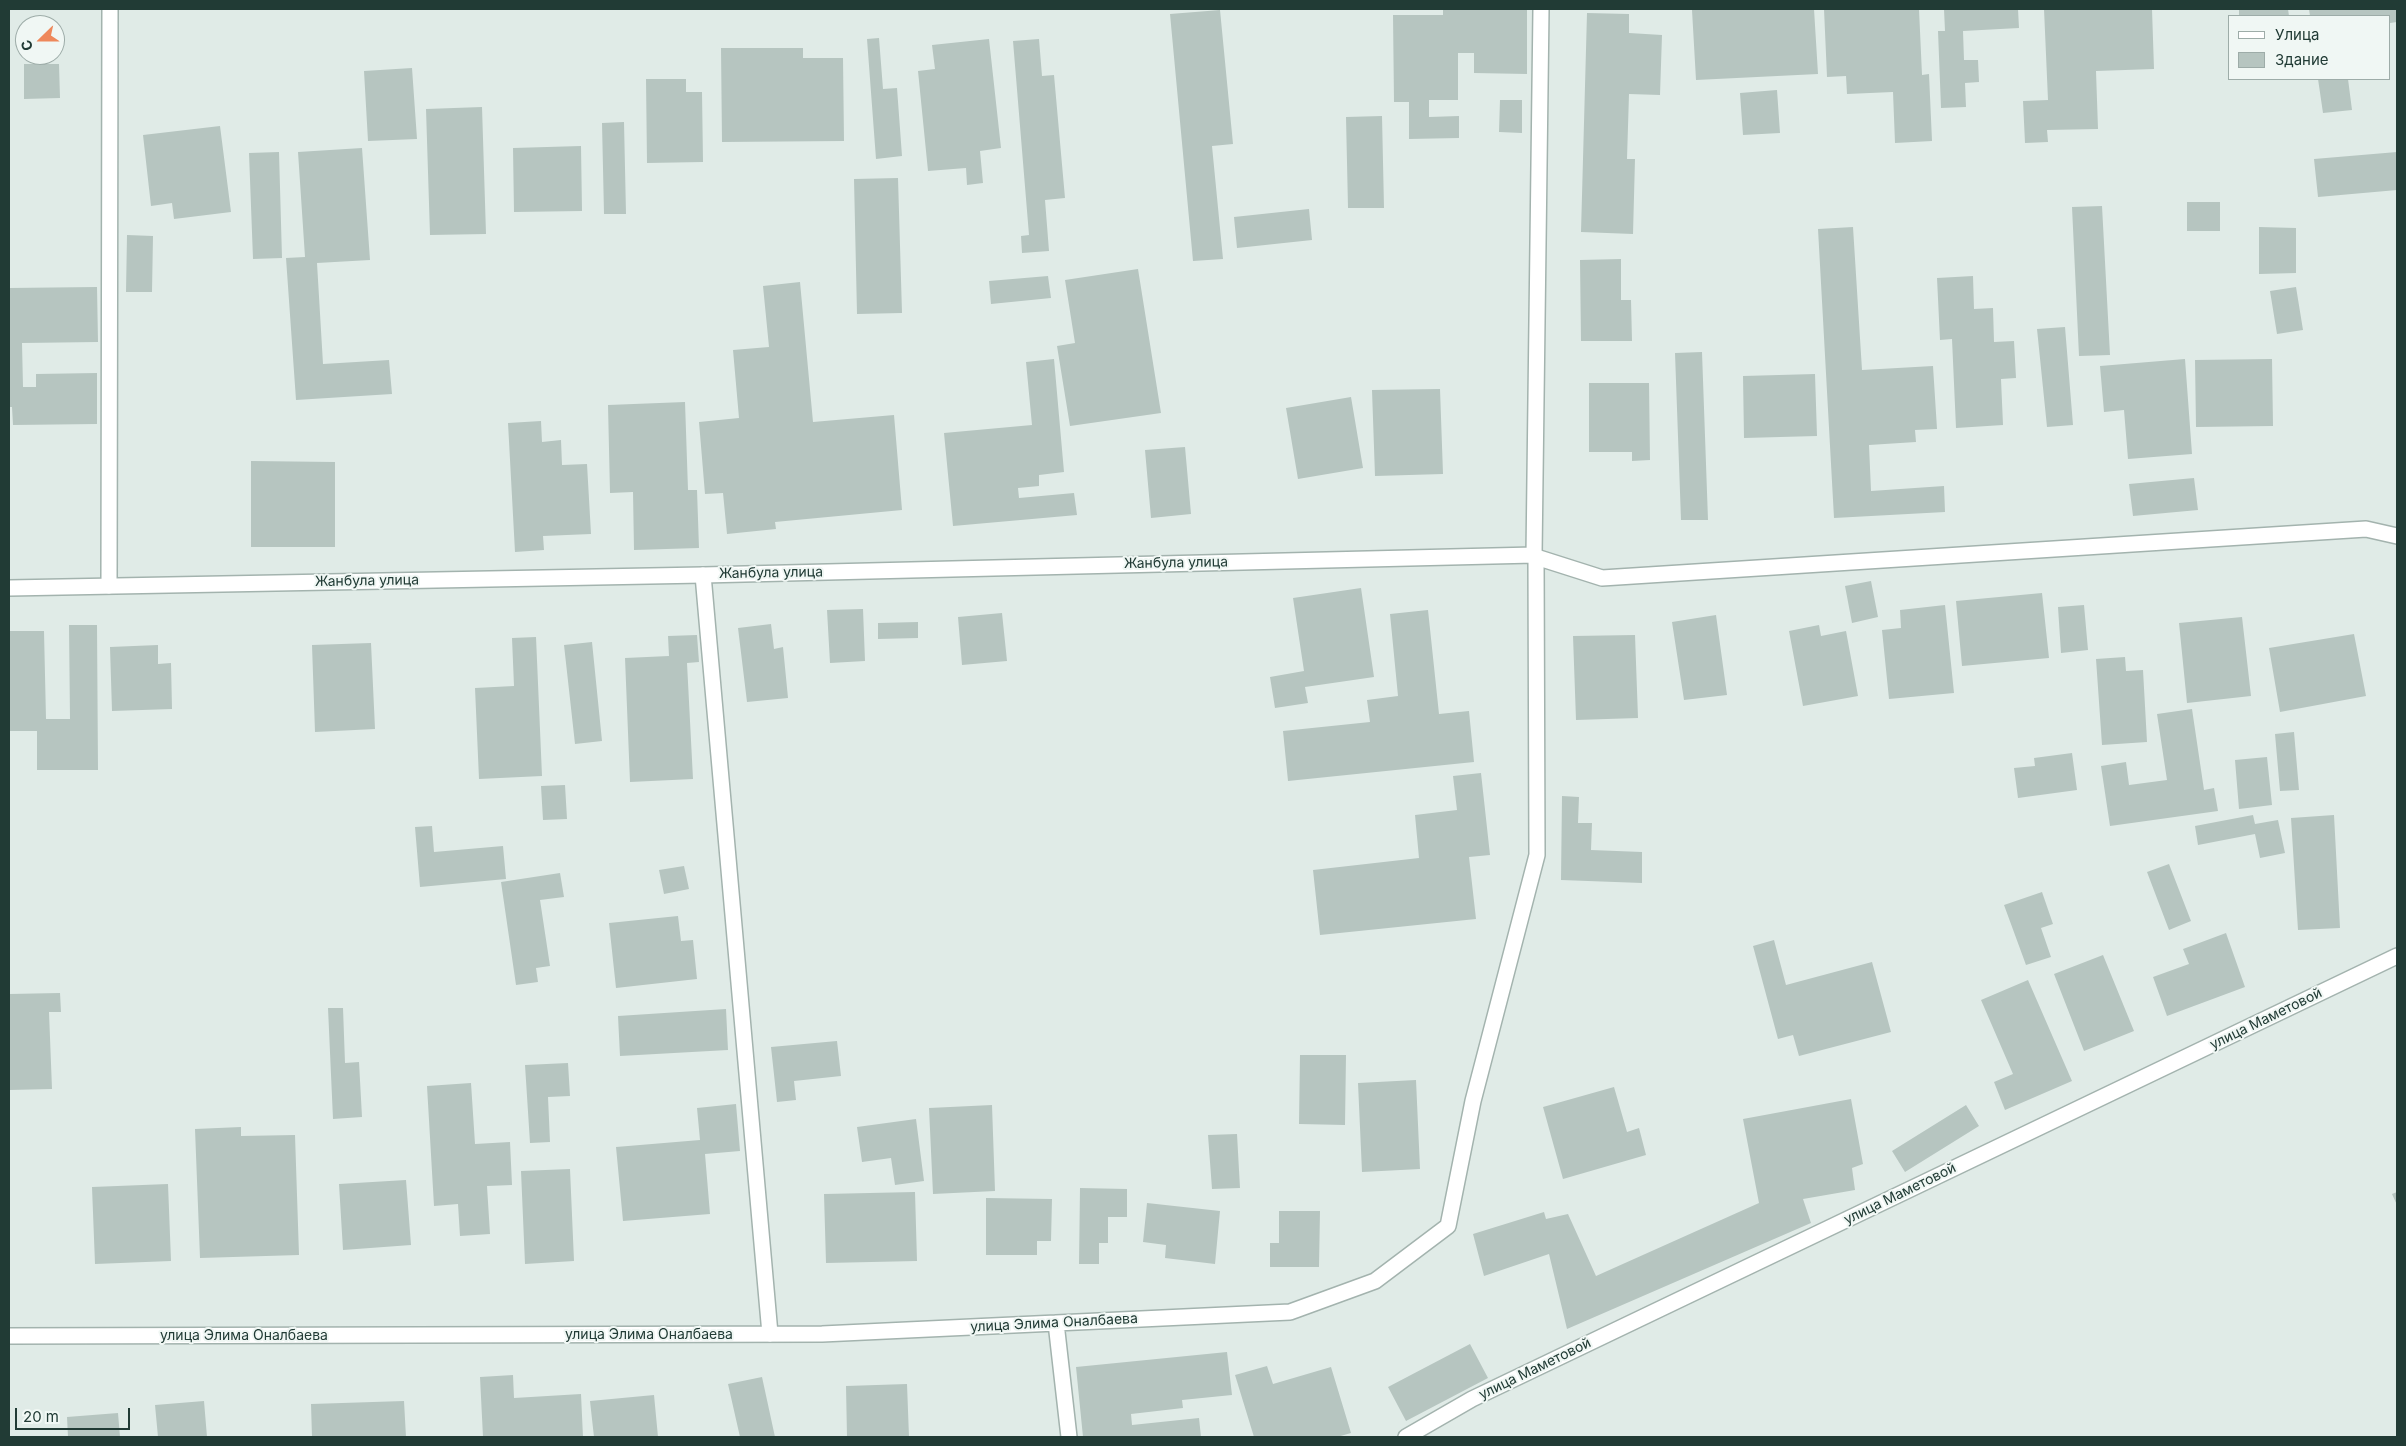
<!DOCTYPE html>
<html>
<head>
<meta charset="utf-8">
<style>
  body { margin:0 }
  #map { position:relative; width:2406px; height:1446px; overflow:hidden; background:#e0ebe7; font-family:Inter,sans-serif }
  canvas { display:block }
  .frame { position:absolute; inset:0; border:10px solid #213b35; pointer-events:none }
  .legend { position:absolute; left:2228px; top:15px; width:162px; height:65px; box-sizing:border-box; background:#f0f7f4; border:1px solid #9daca8; margin:0; padding:6px 9px; list-style:none; font-size:15px; color:#213b35 }
  .legend li { display:flex; align-items:center; gap:10px; height:25px }
  .legend b { width:25px; border:1px solid #9daca8 }
  .north { position:absolute; left:15px; top:15px; width:50px; height:50px; box-sizing:border-box; background:#f0f7f4; border:1px solid #9daca8; border-radius:50%; rotate:248deg; font-size:14px; font-weight:700; line-height:20px; text-align:center; color:#213b35 }
  .north::after { content:''; display:block; margin:auto; width:18px; height:22px; background:#ee885b; clip-path:polygon(50% 0,100% 100%,50% 72%,0 100%) }
  .scale { position:absolute; left:15px; top:1408px; width:115px; height:22px; box-sizing:border-box; border:2px solid #213b35; border-top:0; padding-left:6px; font-size:15px; line-height:18px; white-space:nowrap; color:#213b35; -webkit-text-stroke:4px #f0f7f4; paint-order:stroke }
</style>
</head>
<body>
<div id="map">
<canvas width="2406" height="1446"></canvas>
<div class="frame"></div>
<ul class="legend">
<li><b style="height:6px;background:#fff"></b>Улица</li>
<li><b style="height:14px;background:#b6c5c0"></b>Здание</li>
</ul>
<div class="north">С</div>
<div class="scale">20 m</div>
</div>
<script>
const c = document.querySelector('canvas').getContext('2d');
c.lineJoin = 'round';
function paint(path, color) { c.fillStyle = color; c.fill(path, 'evenodd'); }
function trace(path, color, width, dash) { c.strokeStyle = color; c.lineWidth = width; c.lineCap = dash ? 'butt' : 'round'; c.setLineDash(dash || []); c.stroke(path); }
function label(font, color, halo, rows, align = 'center') {
  c.font = font + ' Inter,sans-serif'; c.lineWidth = 4; c.setLineDash([]); c.textBaseline = 'middle'; c.strokeStyle = halo; c.fillStyle = color; for (const [text, x, y, turn = 0] of rows) {
    c.save(); c.translate(x, y); c.rotate((+turn || 0) * Math.PI / 180); c.textAlign = isNaN(turn) ? turn : align; if (halo) c.strokeText(text, 0, 0); c.fillText(text, 0, 0); c.restore();
  }
}
paint(new Path2D(`
  M 1443,9 L 1527,9 L 1527,74 L 1474,73 L 1474,53 L 1458,53 L 1458,100 L 1429,100 L 1429,117 L 1459,116 L 1459,138 L 1409,139 L 1409,102 L 1394,102 L 1393,15 L 1443,15 Z
  M 1716,9 L 1814,9 L 1818,74 L 1696,80 L 1692,10 Z
  M 1824,9 L 1919,9 L 1922,75 L 1929,74 L 1932,141 L 1895,143 L 1893,92 L 1847,94 L 1846,76 L 1827,77 Z
  M 1944,9 L 2018,9 L 2019,28 L 1963,31 L 1964,60 L 1978,60 L 1979,82 L 1965,83 L 1966,107 L 1941,108 L 1938,31 L 1945,31 Z
  M 2044,9 L 2152,9 L 2154,69 L 2096,71 L 2098,129 L 2047,130 L 2048,142 L 2025,143 L 2023,101 L 2048,100 Z
  M 2239,9 L 2288,9 L 2289,16 L 2239,16 Z
  M 2309,9 L 2397,9 L 2397,22 L 2390,23 L 2390,16 L 2310,16 Z
  M 1220,10 L 1233,144 L 1212,146 L 1223,259 L 1193,261 L 1170,14 Z
  M 1587,13 L 1629,14 L 1629,33 L 1662,35 L 1660,95 L 1629,94 L 1627,159 L 1635,159 L 1633,234 L 1581,232 Z
  M 879,38 L 883,89 L 897,88 L 902,156 L 876,159 L 867,39 Z
  M 989,39 L 1001,148 L 980,151 L 983,183 L 967,185 L 966,168 L 928,171 L 918,71 L 935,69 L 932,45 Z
  M 1039,39 L 1042,76 L 1054,75 L 1065,198 L 1045,200 L 1049,251 L 1022,253 L 1021,236 L 1029,235 L 1013,41 Z
  M 721,48 L 803,48 L 803,58 L 843,58 L 844,141 L 722,142 Z
  M 24,64 L 59,64 L 60,98 L 24,99 Z
  M 412,68 L 417,139 L 368,141 L 364,71 Z
  M 646,79 L 686,79 L 686,92 L 702,92 L 703,162 L 647,163 Z
  M 2318,79 L 2348,79 L 2352,110 L 2323,113 Z
  M 1777,90 L 1780,133 L 1743,135 L 1740,93 Z
  M 1500,100 L 1522,100 L 1522,133 L 1499,132 Z
  M 482,107 L 486,234 L 430,235 L 426,109 Z
  M 1382,116 L 1384,208 L 1348,208 L 1346,117 Z
  M 624,122 L 626,214 L 604,214 L 602,123 Z
  M 220,126 L 231,212 L 174,219 L 172,203 L 151,206 L 143,135 Z
  M 581,146 L 582,211 L 514,212 L 513,148 Z
  M 362,148 L 370,260 L 317,263 L 323,364 L 389,360 L 392,394 L 296,400 L 286,258 L 305,257 L 298,152 Z
  M 279,152 L 282,258 L 253,259 L 249,153 Z
  M 2397,152 L 2397,190 L 2318,197 L 2314,159 Z
  M 898,178 L 902,313 L 857,314 L 854,179 Z
  M 2187,202 L 2220,202 L 2220,231 L 2187,231 Z
  M 2102,206 L 2110,355 L 2079,356 L 2072,207 Z
  M 1309,209 L 1312,240 L 1237,248 L 1234,217 Z
  M 1853,227 L 1862,370 L 1933,366 L 1937,429 L 1915,430 L 1916,442 L 1869,445 L 1871,491 L 1944,486 L 1945,512 L 1834,518 L 1818,229 Z
  M 2259,227 L 2296,228 L 2296,273 L 2259,274 Z
  M 127,235 L 153,236 L 152,292 L 126,292 Z
  M 1621,259 L 1621,300 L 1631,300 L 1632,341 L 1581,341 L 1580,260 Z
  M 1138,269 L 1161,413 L 1070,426 L 1057,346 L 1075,343 L 1065,280 Z
  M 1048,276 L 1051,298 L 991,304 L 989,281 Z
  M 1973,276 L 1974,309 L 1993,308 L 1994,342 L 2014,341 L 2016,378 L 2001,379 L 2003,425 L 1956,428 L 1952,339 L 1940,340 L 1937,278 Z
  M 800,282 L 813,422 L 894,415 L 902,510 L 775,522 L 776,529 L 727,534 L 723,493 L 705,494 L 699,422 L 739,418 L 733,350 L 769,347 L 763,286 Z
  M 97,287 L 98,342 L 22,343 L 23,387 L 36,387 L 36,374 L 97,373 L 97,424 L 13,425 L 12,407 L 9,407 L 9,288 Z
  M 2296,287 L 2303,330 L 2277,334 L 2270,291 Z
  M 2065,327 L 2073,425 L 2047,427 L 2037,329 Z
  M 1702,352 L 1708,520 L 1681,520 L 1675,353 Z
  M 1054,359 L 1064,472 L 1039,475 L 1039,486 L 1018,488 L 1019,498 L 1074,493 L 1077,515 L 953,526 L 944,433 L 1032,425 L 1026,362 Z
  M 2185,359 L 2192,454 L 2128,459 L 2124,410 L 2104,412 L 2100,366 Z
  M 2272,359 L 2273,426 L 2196,427 L 2195,360 Z
  M 1815,374 L 1817,436 L 1744,438 L 1743,376 Z
  M 1589,383 L 1649,383 L 1650,460 L 1632,461 L 1632,452 L 1589,452 Z
  M 1440,389 L 1443,474 L 1375,476 L 1372,390 Z
  M 1351,397 L 1363,468 L 1298,479 L 1286,408 Z
  M 685,402 L 688,490 L 697,490 L 699,548 L 634,550 L 633,492 L 610,493 L 608,405 Z
  M 541,421 L 542,442 L 561,440 L 562,465 L 587,464 L 591,534 L 543,536 L 544,550 L 515,552 L 508,423 Z
  M 1185,447 L 1191,514 L 1151,518 L 1145,450 Z
  M 251,461 L 335,462 L 335,547 L 251,547 Z
  M 2194,478 L 2198,510 L 2133,516 L 2129,484 Z
  M 1871,581 L 1878,617 L 1852,623 L 1845,586 Z
  M 1361,588 L 1374,677 L 1305,687 L 1308,703 L 1275,708 L 1270,677 L 1304,671 L 1293,598 Z
  M 2042,593 L 2049,658 L 1962,666 L 1956,601 Z
  M 1945,605 L 1954,693 L 1889,699 L 1882,630 L 1901,628 L 1900,610 Z
  M 2084,605 L 2088,650 L 2061,653 L 2058,607 Z
  M 863,609 L 865,661 L 830,663 L 827,610 Z
  M 1428,610 L 1439,714 L 1469,711 L 1474,762 L 1288,781 L 1283,731 L 1370,722 L 1367,700 L 1398,696 L 1390,614 Z
  M 1002,613 L 1007,661 L 962,665 L 958,617 Z
  M 1716,615 L 1727,695 L 1684,700 L 1672,622 Z
  M 2242,617 L 2251,696 L 2187,703 L 2179,623 Z
  M 918,622 L 918,638 L 878,639 L 878,623 Z
  M 771,624 L 774,649 L 783,647 L 788,698 L 747,702 L 738,628 Z
  M 69,625 L 97,625 L 98,770 L 37,770 L 37,731 L 9,731 L 9,631 L 44,631 L 46,719 L 70,719 Z
  M 1819,625 L 1821,636 L 1846,631 L 1858,696 L 1803,706 L 1789,631 Z
  M 2354,634 L 2366,696 L 2280,712 L 2269,648 Z
  M 697,635 L 699,662 L 687,663 L 693,779 L 630,782 L 625,658 L 669,656 L 668,636 Z
  M 1635,635 L 1638,718 L 1576,720 L 1573,636 Z
  M 536,637 L 542,776 L 479,779 L 475,688 L 514,686 L 512,638 Z
  M 592,642 L 602,741 L 575,744 L 564,645 Z
  M 371,643 L 375,729 L 315,732 L 312,645 Z
  M 158,645 L 158,664 L 171,663 L 172,709 L 112,711 L 110,647 Z
  M 2125,657 L 2126,671 L 2143,670 L 2147,742 L 2102,745 L 2096,659 Z
  M 2192,709 L 2204,790 L 2214,788 L 2218,811 L 2110,826 L 2101,766 L 2126,762 L 2129,785 L 2167,780 L 2157,714 Z
  M 2294,732 L 2299,790 L 2280,791 L 2275,734 Z
  M 2072,753 L 2077,790 L 2018,798 L 2014,768 L 2035,766 L 2034,758 Z
  M 2267,757 L 2272,805 L 2239,809 L 2235,760 Z
  M 1481,773 L 1490,855 L 1469,857 L 1476,919 L 1320,935 L 1313,870 L 1419,858 L 1415,815 L 1457,810 L 1453,776 Z
  M 565,785 L 567,819 L 543,820 L 541,786 Z
  M 1562,796 L 1579,797 L 1578,823 L 1592,823 L 1591,850 L 1642,852 L 1642,883 L 1561,880 Z
  M 2253,815 L 2255,824 L 2278,820 L 2285,853 L 2260,858 L 2255,834 L 2198,845 L 2195,826 Z
  M 2334,815 L 2340,928 L 2298,930 L 2291,818 Z
  M 432,826 L 434,852 L 503,846 L 506,879 L 420,887 L 415,827 Z
  M 2169,864 L 2191,921 L 2169,930 L 2147,872 Z
  M 684,866 L 689,889 L 664,894 L 659,870 Z
  M 560,873 L 564,897 L 540,900 L 550,966 L 536,968 L 538,982 L 516,985 L 501,882 Z
  M 2042,892 L 2053,924 L 2041,928 L 2051,957 L 2026,965 L 2004,905 Z
  M 678,916 L 681,941 L 693,940 L 697,979 L 616,988 L 609,923 Z
  M 2226,933 L 2245,987 L 2167,1016 L 2153,977 L 2189,964 L 2183,949 Z
  M 1774,940 L 1786,985 L 1872,962 L 1891,1032 L 1799,1056 L 1793,1035 L 1778,1039 L 1753,946 Z
  M 2103,955 L 2134,1031 L 2084,1051 L 2054,974 Z
  M 2028,980 L 2072,1081 L 2005,1110 L 1994,1082 L 2013,1074 L 1981,1000 Z
  M 60,993 L 61,1012 L 49,1012 L 52,1089 L 10,1090 L 9,994 Z
  M 328,1008 L 343,1008 L 345,1063 L 359,1062 L 362,1117 L 333,1119 Z
  M 726,1009 L 728,1050 L 620,1056 L 618,1016 Z
  M 837,1041 L 841,1076 L 794,1081 L 796,1100 L 777,1102 L 771,1047 Z
  M 1300,1055 L 1346,1055 L 1345,1125 L 1299,1124 Z
  M 568,1063 L 570,1096 L 548,1097 L 550,1142 L 530,1143 L 525,1065 Z
  M 1416,1080 L 1420,1169 L 1362,1172 L 1358,1083 Z
  M 471,1083 L 475,1144 L 510,1142 L 512,1185 L 487,1186 L 490,1234 L 460,1236 L 458,1204 L 434,1206 L 427,1086 Z
  M 1614,1087 L 1627,1132 L 1639,1128 L 1646,1155 L 1563,1179 L 1543,1107 Z
  M 1851,1099 L 1863,1164 L 1852,1168 L 1855,1190 L 1803,1199 L 1811,1223 L 1567,1329 L 1549,1254 L 1484,1276 L 1473,1234 L 1544,1212 L 1546,1219 L 1568,1214 L 1596,1276 L 1759,1203 L 1743,1119 Z
  M 736,1104 L 740,1151 L 705,1154 L 710,1214 L 623,1221 L 616,1147 L 700,1140 L 697,1108 Z
  M 992,1105 L 995,1191 L 933,1194 L 929,1108 Z
  M 1966,1105 L 1979,1126 L 1905,1172 L 1892,1151 Z
  M 916,1119 L 924,1181 L 895,1185 L 891,1158 L 862,1162 L 857,1127 Z
  M 241,1127 L 241,1136 L 295,1135 L 299,1255 L 200,1258 L 195,1129 Z
  M 1237,1134 L 1240,1188 L 1212,1189 L 1208,1135 Z
  M 570,1169 L 574,1261 L 525,1264 L 521,1171 Z
  M 406,1180 L 411,1245 L 343,1250 L 339,1184 Z
  M 168,1184 L 171,1261 L 95,1264 L 92,1187 Z
  M 1080,1188 L 1127,1189 L 1127,1217 L 1108,1217 L 1108,1243 L 1099,1243 L 1099,1264 L 1079,1264 Z
  M 915,1192 L 917,1261 L 826,1263 L 824,1194 Z
  M 2397,1192 L 2397,1205 L 2392,1194 Z
  M 986,1198 L 1052,1199 L 1051,1241 L 1037,1241 L 1037,1255 L 986,1255 Z
  M 1147,1203 L 1220,1211 L 1215,1264 L 1165,1258 L 1166,1245 L 1143,1242 Z
  M 1279,1211 L 1320,1211 L 1319,1267 L 1270,1267 L 1270,1243 L 1279,1243 Z
  M 1470,1344 L 1488,1378 L 1406,1421 L 1388,1387 Z
  M 1227,1352 L 1232,1395 L 1182,1400 L 1183,1408 L 1131,1414 L 1132,1425 L 1199,1418 L 1201,1437 L 1083,1437 L 1076,1367 Z
  M 1267,1366 L 1273,1384 L 1331,1367 L 1351,1433 L 1337,1437 L 1254,1437 L 1235,1375 Z
  M 513,1375 L 514,1398 L 581,1394 L 583,1437 L 483,1437 L 480,1377 Z
  M 762,1377 L 775,1437 L 740,1437 L 728,1384 Z
  M 907,1384 L 909,1437 L 847,1437 L 846,1386 Z
  M 654,1395 L 658,1437 L 594,1437 L 590,1401 Z
  M 204,1401 L 207,1437 L 158,1437 L 155,1405 Z
  M 404,1401 L 406,1437 L 312,1437 L 311,1404 Z
  M 118,1413 L 120,1437 L 68,1437 L 67,1417 Z`), '#b6c5c0');
const lane = new Path2D(`
  M 1536,557 L 1602,578 L 2366,529 L 2397,536
  M 703,575 L 770,1334
  M 109,586 L 110,9`);
const street = new Path2D(`
  M 9,588 L 703,575 L 1534,555
  M 1056,1323 L 1069,1437
  M 9,1336 L 822,1334 L 1290,1312 L 1375,1281 L 1448,1226 L 1473,1101 L 1537,855 L 1536,557 L 1534,555 L 1541,9
  M 1406,1437 L 1472,1399 L 2397,956`);
trace(lane, '#a3b3ae', 18);
trace(street, '#a3b3ae', 18);
trace(lane, '#fff', 15);
trace(street, '#fff', 15);
label('14px', '#213b35', '#f0f7f4', [
  ["Жанбула улица",1176,563,-1],
  ["Жанбула улица",771,573,-1],
  ["Жанбула улица",367,581,-1],
  ["улица Маметовой",2266,1019,-26],
  ["улица Маметовой",1900,1194,-26],
  ["улица Элима Оналбаева",1054,1323,-3],
  ["улица Элима Оналбаева",649,1335],
  ["улица Элима Оналбаева",244,1336],
  ["улица Маметовой",1535,1369,-26]
]);
</script>
</body>
</html>
